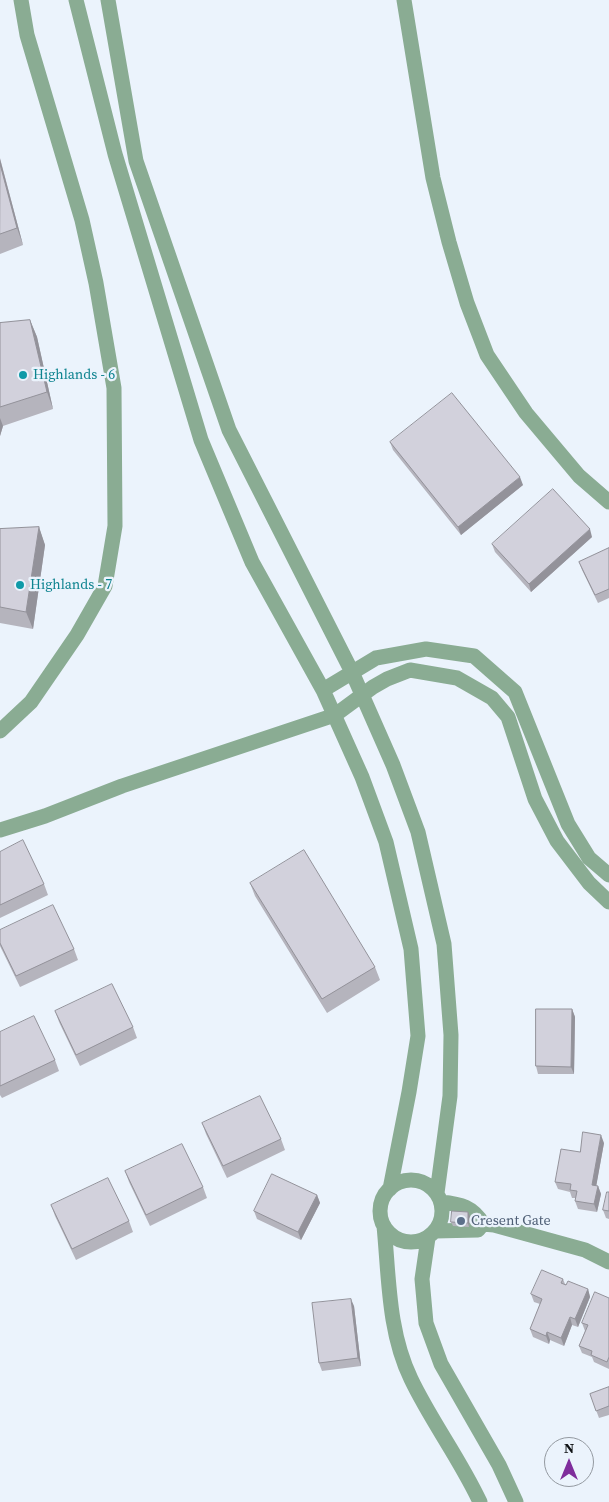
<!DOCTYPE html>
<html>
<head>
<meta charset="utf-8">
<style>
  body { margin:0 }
  #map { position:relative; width:609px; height:1502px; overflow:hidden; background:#ebf3fc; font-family:"Source Serif 4",serif }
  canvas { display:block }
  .north { position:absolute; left:544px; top:1437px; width:50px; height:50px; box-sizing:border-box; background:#ebf3fc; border:1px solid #9399a0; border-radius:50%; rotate:0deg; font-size:14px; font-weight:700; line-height:20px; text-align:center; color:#101315 }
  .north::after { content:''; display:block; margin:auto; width:18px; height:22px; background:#7f2d9c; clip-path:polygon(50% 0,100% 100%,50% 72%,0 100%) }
</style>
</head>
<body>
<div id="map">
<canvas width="609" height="1502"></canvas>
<div class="north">N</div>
</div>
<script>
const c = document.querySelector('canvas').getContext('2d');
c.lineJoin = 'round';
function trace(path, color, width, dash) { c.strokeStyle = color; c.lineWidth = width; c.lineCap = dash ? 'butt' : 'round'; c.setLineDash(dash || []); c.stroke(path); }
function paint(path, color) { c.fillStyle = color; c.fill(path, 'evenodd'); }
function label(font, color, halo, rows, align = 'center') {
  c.font = font + ' "Source Serif 4",serif'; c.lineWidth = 4.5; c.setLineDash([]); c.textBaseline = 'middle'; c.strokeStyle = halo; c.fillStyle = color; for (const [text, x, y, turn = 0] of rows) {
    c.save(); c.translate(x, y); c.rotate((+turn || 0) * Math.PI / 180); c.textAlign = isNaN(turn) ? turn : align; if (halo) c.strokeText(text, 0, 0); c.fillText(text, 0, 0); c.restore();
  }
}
trace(new Path2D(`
  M 76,0 L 115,154 L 201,440 L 252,562 L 323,690 L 362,777 L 386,842 L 411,949 L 418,1036 L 409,1092 L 390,1189
  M 108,0 L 136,161 L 229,430 L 352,672 L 393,765 L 418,832 L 444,944 L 451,1035 L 450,1096 L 437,1193
  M 404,0 L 433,178 L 449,242 L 467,303 L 487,355 L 526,413 L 579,476 L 609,502
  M 323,690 L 376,658 L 426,649 L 474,656 L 515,692 L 568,824 L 589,858 L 609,875
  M 0,731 L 31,702 L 77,635 L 105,586 L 115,526 L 114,388 L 96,283 L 82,220 L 27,35 L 21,0
  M 0,830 L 45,816 L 122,786 L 335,715 L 373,687 L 387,679 L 410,670 L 457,678 L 492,698 L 508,717 L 535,799 L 557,841 L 589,883 L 609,902
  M380 1211a31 31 0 1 1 62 0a31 31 0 1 1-62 0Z
  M 441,1202 C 461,1204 473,1207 483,1224
  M 384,1226 C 389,1277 388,1332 411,1379 C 431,1421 460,1459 480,1502
  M 435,1231 L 478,1230 L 483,1224 L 494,1225 L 585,1250 L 609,1262
  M 428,1238 L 422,1279 L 426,1323 L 441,1364 L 499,1465 L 516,1502`), '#8aac93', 15);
paint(new Path2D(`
  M 0,158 L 23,245 L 0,254 Z
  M 30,320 L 37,337 L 53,409 L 3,426 L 0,436 L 0,323 Z
  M 390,442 L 523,485 L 461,535 L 393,450 Z
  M 39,527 L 45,545 L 33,629 L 0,623 L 0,529 Z
  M 592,537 L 531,592 L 495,552 L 492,544 Z
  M 609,548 L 609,598 L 598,603 L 582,570 L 579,562 Z
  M 0,852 L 44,884 L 48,895 L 0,918 Z
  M 250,883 L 375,967 L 380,980 L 327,1013 L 255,896 Z
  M 0,930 L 74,949 L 78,960 L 20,987 L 0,946 Z
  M 572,1009 L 575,1017 L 574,1074 L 538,1074 L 536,1066 Z
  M 55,1011 L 133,1027 L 137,1038 L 80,1066 L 59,1022 Z
  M 0,1032 L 55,1060 L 59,1071 L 2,1098 L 0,1095 Z
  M 202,1123 L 281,1139 L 285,1150 L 227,1178 L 206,1134 Z
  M 604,1143 L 596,1186 L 598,1186 L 601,1194 L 597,1212 L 578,1209 L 575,1201 L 576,1198 L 572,1198 L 570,1192 L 558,1189 L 555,1182 L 580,1152 Z
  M 125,1171 L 203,1187 L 207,1198 L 150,1226 L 129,1182 Z
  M 609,1192 L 609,1219 L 606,1218 L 603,1210 Z
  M 317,1195 L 320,1203 L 301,1240 L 257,1219 L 254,1211 Z
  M 51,1205 L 129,1221 L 133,1232 L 76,1260 L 55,1216 Z
  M 470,1216 L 469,1227 L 453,1226 L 451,1222 Z
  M 563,1279 L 565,1284 L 588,1289 L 590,1297 L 578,1327 L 572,1325 L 564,1346 L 550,1340 L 549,1344 L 533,1337 L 530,1329 L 540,1304 L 534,1302 L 531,1294 Z
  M 609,1298 L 609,1369 L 594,1362 L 592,1357 L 582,1353 L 579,1346 L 585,1331 L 582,1323 Z
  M 354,1306 L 361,1366 L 322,1371 L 319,1363 Z
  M 609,1387 L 609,1415 L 599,1418 L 590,1394 Z`), '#b5b4bd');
paint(new Path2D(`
  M 0,158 L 0,159 L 23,245 L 17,228 L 0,164 Z
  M 30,320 L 37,337 L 53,409 L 47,392 Z
  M 0,418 L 3,426 L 0,436 Z
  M 520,477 L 523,485 L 461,535 L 458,527 Z
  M 39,527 L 45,545 L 33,629 L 26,612 Z
  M 590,529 L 592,537 L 531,592 L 529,584 Z
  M 572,1009 L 575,1017 L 574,1074 L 571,1067 Z
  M 601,1135 L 604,1143 L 595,1193 L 592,1185 Z
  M 598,1186 L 601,1194 L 597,1212 L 594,1204 Z
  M 317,1195 L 320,1203 L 301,1240 L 298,1232 Z
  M 468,1212 L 470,1216 L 469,1227 L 468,1223 Z
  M 588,1289 L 590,1297 L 578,1327 L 575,1319 Z
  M 351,1299 L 354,1306 L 361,1366 L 358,1358 Z
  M 570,1317 L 572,1325 L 564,1346 L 561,1338 Z
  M 547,1332 L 550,1340 L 549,1344 L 546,1336 Z`), '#93929a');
const building = new Path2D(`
  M 0,164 L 17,228 L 0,234 Z
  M 30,320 L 47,392 L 0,407 L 0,323 Z
  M 452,393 L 520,477 L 458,527 L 390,442 Z
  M 553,489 L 590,529 L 529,584 L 492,544 Z
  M 39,527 L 26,612 L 0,607 L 0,529 Z
  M 609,548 L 609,589 L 595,595 L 579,562 Z
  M 23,840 L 44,884 L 0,905 L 0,852 Z
  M 304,850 L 375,967 L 322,999 L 250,883 Z
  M 53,905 L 74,949 L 16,976 L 0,943 L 0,930 Z
  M 112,984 L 133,1027 L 76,1055 L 55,1011 Z
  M 536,1009 L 572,1009 L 571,1067 L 536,1066 Z
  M 34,1016 L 55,1060 L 0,1086 L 0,1032 Z
  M 260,1096 L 281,1139 L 223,1166 L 202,1123 Z
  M 583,1132 L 601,1135 L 592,1185 L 598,1186 L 594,1204 L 575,1201 L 577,1191 L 570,1190 L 571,1184 L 555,1182 L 561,1149 L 580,1152 Z
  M 182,1144 L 203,1187 L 146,1215 L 125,1171 Z
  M 272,1174 L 317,1195 L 298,1232 L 254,1211 Z
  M 108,1178 L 129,1221 L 72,1249 L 51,1205 Z
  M 607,1192 L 609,1192 L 609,1211 L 603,1210 Z
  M 452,1211 L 468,1212 L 468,1223 L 451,1222 Z
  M 542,1270 L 563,1279 L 561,1283 L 566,1285 L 568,1281 L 588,1289 L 575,1319 L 570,1317 L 561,1338 L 547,1332 L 546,1336 L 530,1329 L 542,1299 L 531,1294 Z
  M 595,1292 L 609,1298 L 609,1357 L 607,1362 L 591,1355 L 592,1351 L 579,1346 L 588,1325 L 582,1323 Z
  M 351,1299 L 358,1358 L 319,1363 L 312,1303 Z
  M 609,1387 L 609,1406 L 596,1411 L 590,1394 Z`);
paint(building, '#d2d1dc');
trace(building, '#93929a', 1);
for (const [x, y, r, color] of [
  [23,375,5,"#0f9aa8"],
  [20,585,5,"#0f9aa8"],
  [461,1221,5,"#5c6f8a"]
]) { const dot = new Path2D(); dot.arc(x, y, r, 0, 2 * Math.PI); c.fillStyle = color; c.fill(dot); trace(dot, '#ebf3fc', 2); }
label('14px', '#0d838f', '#ebf3fc', [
  ["Highlands - 6",33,375],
  ["Highlands - 7",30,585]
], 'left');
label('14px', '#4e5e75', '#ebf3fc', [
  ["Cresent Gate",471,1221]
], 'left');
</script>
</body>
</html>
